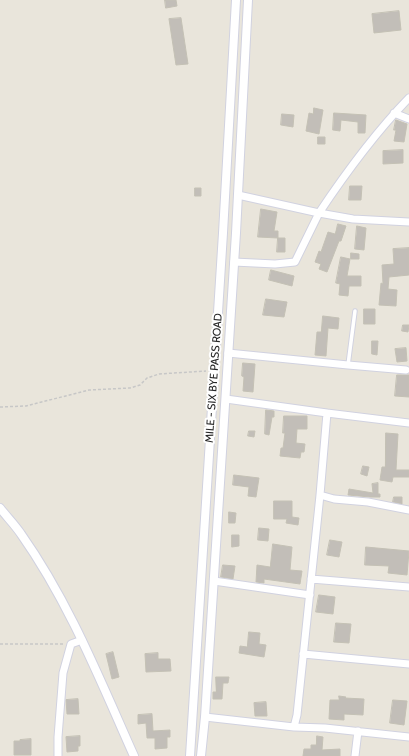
<!DOCTYPE html>
<html>
<head>
<meta charset="utf-8">
<style>
  body { margin:0 }
  canvas { display:block; background:#e9e5db }
</style>
</head>
<body>
<canvas width="409" height="756"></canvas>
<script>
const c = document.querySelector('canvas').getContext('2d');
c.lineJoin = 'round';
function paint(path, color) { c.fillStyle = color; c.fill(path, 'evenodd'); }
function trace(path, color, width, dash) { c.strokeStyle = color; c.lineWidth = width; c.lineCap = dash ? 'butt' : 'round'; c.setLineDash(dash || []); c.stroke(path); }
function label(font, color, halo, rows, align = 'center') {
  c.font = font + ' Cabin,sans-serif'; c.lineWidth = 4; c.setLineDash([]); c.textBaseline = 'middle'; c.strokeStyle = halo; c.fillStyle = color; for (const [text, x, y, turn = 0] of rows) {
    c.save(); c.translate(x, y); c.rotate((+turn || 0) * Math.PI / 180); c.textAlign = isNaN(turn) ? turn : align; if (halo) c.strokeText(text, 0, 0); c.fillText(text, 0, 0); c.restore();
  }
}
const building = new Path2D(`
  M 165,0 L 176,0 L 177,6 L 166,8 Z
  M 399,11 L 401,30 L 374,33 L 372,14 Z
  M 181,18 L 188,64 L 176,65 L 169,19 Z
  M 314,108 L 323,110 L 319,134 L 306,131 L 309,113 L 313,114 Z
  M 334,113 L 366,115 L 365,133 L 358,133 L 358,122 L 341,120 L 340,131 L 333,130 Z
  M 282,114 L 294,115 L 293,127 L 281,125 Z
  M 396,120 L 407,124 L 404,142 L 394,141 L 396,130 L 394,130 Z
  M 318,137 L 325,137 L 325,144 L 318,144 Z
  M 403,150 L 403,163 L 383,164 L 383,151 Z
  M 350,186 L 362,186 L 361,200 L 349,200 Z
  M 195,188 L 201,188 L 201,196 L 195,196 Z
  M 261,209 L 277,212 L 274,231 L 278,231 L 278,238 L 258,237 Z
  M 338,224 L 346,226 L 341,241 L 339,241 L 327,272 L 319,269 L 321,264 L 315,262 L 319,251 L 321,252 L 328,232 L 335,234 Z
  M 357,226 L 366,228 L 364,250 L 355,249 Z
  M 278,238 L 285,238 L 285,252 L 277,252 Z
  M 409,248 L 409,275 L 389,277 L 388,289 L 397,290 L 396,306 L 379,305 L 381,283 L 383,284 L 382,265 L 394,264 L 393,249 Z
  M 351,253 L 359,254 L 359,259 L 351,259 Z
  M 341,257 L 350,259 L 347,276 L 361,276 L 361,286 L 349,286 L 348,296 L 339,295 L 340,284 L 336,283 Z
  M 271,270 L 294,276 L 292,286 L 269,280 Z
  M 266,299 L 287,302 L 284,317 L 263,315 Z
  M 364,309 L 375,309 L 375,324 L 364,324 Z
  M 323,316 L 339,318 L 338,329 L 328,328 L 326,356 L 315,355 L 317,332 L 321,332 Z
  M 403,325 L 409,325 L 408,332 L 402,331 Z
  M 372,341 L 378,341 L 377,355 L 372,354 Z
  M 406,348 L 407,361 L 397,362 L 395,349 Z
  M 243,363 L 255,364 L 253,392 L 243,391 L 244,377 L 242,376 Z
  M 397,375 L 409,375 L 409,397 L 395,396 Z
  M 266,410 L 274,411 L 274,417 L 272,417 L 269,435 L 265,434 Z
  M 284,416 L 307,416 L 307,429 L 297,429 L 296,443 L 305,444 L 304,452 L 301,452 L 300,458 L 280,456 L 281,448 L 283,448 L 285,433 L 283,433 Z
  M 249,431 L 255,431 L 254,437 L 248,436 Z
  M 386,433 L 398,434 L 396,470 L 409,470 L 409,477 L 393,477 L 392,482 L 380,480 L 382,467 L 385,467 Z
  M 363,466 L 369,467 L 367,476 L 361,474 Z
  M 234,475 L 259,478 L 256,497 L 248,496 L 249,487 L 233,485 Z
  M 378,483 L 378,494 L 380,494 L 380,497 L 370,497 L 348,495 L 349,489 L 373,493 L 372,484 Z
  M 394,497 L 402,497 L 402,504 L 393,502 Z
  M 274,501 L 292,501 L 292,517 L 299,518 L 298,525 L 286,523 L 287,519 L 274,519 Z
  M 229,512 L 236,513 L 235,523 L 229,523 Z
  M 259,528 L 269,529 L 268,541 L 258,540 Z
  M 232,535 L 239,535 L 239,546 L 232,547 Z
  M 330,540 L 342,542 L 339,557 L 327,555 Z
  M 273,544 L 292,547 L 290,570 L 302,571 L 300,584 L 264,579 L 264,583 L 256,582 L 257,565 L 270,567 Z
  M 366,547 L 409,551 L 407,575 L 388,573 L 389,566 L 365,565 Z
  M 223,565 L 235,566 L 233,579 L 221,577 Z
  M 319,595 L 335,597 L 333,614 L 316,612 Z
  M 336,623 L 351,624 L 349,643 L 334,642 Z
  M 249,632 L 260,633 L 259,644 L 266,645 L 264,657 L 239,653 L 240,646 L 247,647 Z
  M 113,652 L 119,677 L 112,679 L 106,654 Z
  M 158,653 L 158,659 L 170,659 L 171,671 L 146,672 L 145,654 Z
  M 216,677 L 229,677 L 228,683 L 223,683 L 222,699 L 213,699 L 213,692 L 216,692 Z
  M 339,696 L 346,697 L 345,698 L 364,699 L 363,715 L 344,714 L 344,720 L 329,719 L 330,700 L 339,700 Z
  M 78,699 L 79,714 L 67,714 L 66,700 Z
  M 393,700 L 407,701 L 404,725 L 390,723 Z
  M 266,702 L 267,716 L 255,716 L 254,703 Z
  M 152,714 L 153,731 L 170,730 L 170,737 L 167,737 L 167,748 L 155,749 L 155,738 L 147,738 L 146,723 L 138,724 L 138,715 Z
  M 80,736 L 80,746 L 78,746 L 78,751 L 67,752 L 66,737 Z
  M 317,736 L 323,737 L 322,750 L 340,749 L 340,756 L 303,756 L 304,749 L 311,749 L 311,745 L 316,745 Z
  M 31,739 L 31,755 L 14,755 L 14,741 L 20,741 L 20,740 Z`);
paint(building, '#c2beb8');
trace(building, '#c4c1b5', 1);
const service = new Path2D(`
  M 348,365 L 355,311`);
const minor = new Path2D(`
  M 409,98 C 376,132 345,174 319,213 L 353,219 L 409,222
  M 394,113 L 409,119
  M 234,262 L 275,264 L 295,262 L 319,213 L 238,195
  M 228,353 L 348,365 L 406,370
  M 327,413 L 409,423
  M 320,495 L 334,499 L 368,502 L 409,510
  M 311,579 L 409,587
  M 214,581 L 310,595
  M 303,654 L 409,664
  M 205,717 L 294,727 L 297,715 L 320,495 L 327,413 L 226,399
  M 294,727 L 325,728 L 409,737
  M 58,756 L 58,737 L 63,673 L 71,644 L 82,640
  M 355,756 L 358,731`);
const tertiary = new Path2D(`
  M 0,508 C 7,517 15,525 21,534 C 69,602 100,680 134,756
  M 190,756 L 223,233 L 236,0
  M 201,756 L 205,717 L 236,233 L 248,0`);
trace(service, '#d1d2e0', 5.5);
trace(minor, '#d1d2e0', 9);
trace(tertiary, '#d1d2e0', 10);
trace(new Path2D(`
  M 0,407 L 26,406 L 89,390 L 130,388 L 140,385 L 147,378 L 159,374 L 206,371
  M 0,644 L 63,644`), '#c7c7c7', 1.5, [3, 2]);
trace(service, '#fff', 3.5);
trace(minor, '#fff', 7);
trace(tertiary, '#fff', 8);
label('11px', '#282828', '#fff', [
  ["MILE - SIX BYE PASS ROAD",214,378,-86]
]);
</script>
</body>
</html>
